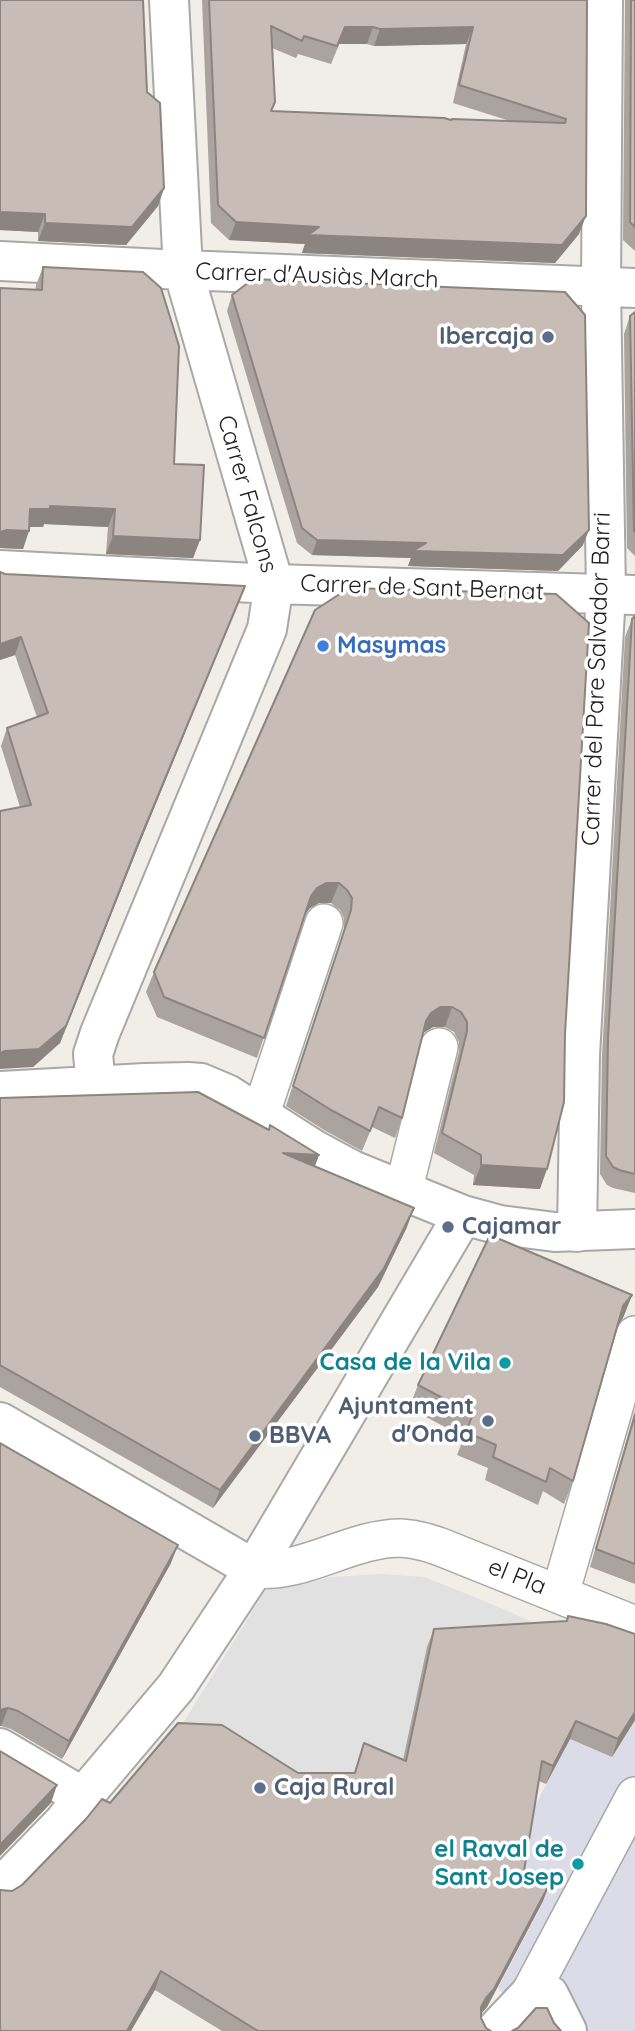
<!DOCTYPE html>
<html>
<head>
<meta charset="utf-8">
<style>
  body { margin:0 }
  canvas { display:block; background:#f1ede7 }
</style>
</head>
<body>
<canvas width="635" height="2031"></canvas>
<script>
const c = document.querySelector('canvas').getContext('2d');
c.lineJoin = 'round';
function paint(path, color) { c.fillStyle = color; c.fill(path, 'evenodd'); }
function trace(path, color, width, dash) { c.strokeStyle = color; c.lineWidth = width; c.lineCap = dash ? 'butt' : 'round'; c.setLineDash(dash || []); c.stroke(path); }
function label(font, color, halo, rows, align = 'center') {
  c.font = font + ' Quicksand,sans-serif'; c.lineWidth = 7; c.setLineDash([]); c.textBaseline = 'middle'; c.strokeStyle = halo; c.fillStyle = color; for (const [text, x, y, turn = 0] of rows) {
    c.save(); c.translate(x, y); c.rotate((+turn || 0) * Math.PI / 180); c.textAlign = isNaN(turn) ? turn : align; if (halo) c.strokeText(text, 0, 0); c.fillText(text, 0, 0); c.restore();
  }
}
paint(new Path2D(`
  M 381,1574 L 424,1577 L 477,1598 L 561,1634 L 400,1779 L 348,1791 L 172,1741 L 265,1591 L 332,1577 Z`), '#e1e1e1');
paint(new Path2D(`
  M 635,1720 L 635,2031 L 546,2031 L 517,2008 L 498,1988 L 543,1902 L 517,1894 L 530,1816 L 569,1739 L 612,1757 Z`), '#dbdce7');
const pedestrian = new Path2D(`
  M 260,1116 L 324,923
  M 403,1192 L 439,1047
  M 254,1569 C 306,1574 350,1538 401,1538 C 419,1539 437,1545 453,1552 L 635,1625
  M 560,1594 L 635,1335
  M 529,1995 L 635,1796`);
const minor = new Path2D(`
  M 0,261 L 183,270 L 635,288
  M 0,570 L 274,584 L 635,595
  M 96,1086 L 93,1054 L 100,1033 L 267,629 L 274,584 L 183,270 L 169,0
  M 0,1091 L 145,1083 L 188,1082 L 201,1083 L 227,1094 L 313,1149 L 352,1170 L 463,1215 L 500,1225 L 555,1232 L 635,1229
  M 577,1232 L 580,1055 L 606,593 L 601,287 L 603,0
  M 0,1422 L 254,1569
  M 0,1748 L 83,1797
  M 0,1888 L 64,1822 L 83,1797 L 176,1687 L 254,1569 L 463,1215
  M 495,2031 L 529,1995 L 539,1991 L 549,1995 L 567,2031`);
trace(pedestrian, '#a8a8a8', 40);
trace(minor, '#a8a8a8', 42);
trace(pedestrian, '#fff', 37);
trace(minor, '#fff', 38);
paint(new Path2D(`
  M 0,0 L 147,92 L 164,188 L 158,206 L 126,245 L 38,241 L 38,232 L 0,230 Z
  M 202,0 L 587,0 L 579,234 L 555,263 L 302,253 L 305,244 L 229,240 L 211,223 ZM 339,44 L 367,44 L 374,46 L 466,44 L 453,103 L 510,121 L 451,120 L 271,112 L 275,102 L 272,48 L 296,58 L 298,54 L 331,64 Z
  M 625,0 L 635,0 L 635,251 L 623,240 Z
  M 43,267 L 174,464 L 200,540 L 193,558 L 106,554 L 108,527 L 44,524 L 43,527 L 29,527 L 23,549 L 0,548 L 36,285 Z
  M 232,295 L 583,545 L 558,571 L 408,566 L 411,558 L 312,555 L 297,543 L 227,311 Z
  M 635,312 L 635,556 L 627,548 L 624,334 L 630,316 Z
  M 0,572 L 5,574 L 245,586 L 134,857 L 60,1043 L 33,1067 L 20,807 L 1,746 L 7,728 L 37,717 L 15,655 L 0,660 Z
  M 315,610 L 540,1189 L 473,1185 L 474,1175 L 434,1153 L 459,1051 L 459,1042 L 454,1032 L 445,1027 L 433,1027 L 423,1033 L 402,1118 L 395,1138 L 372,1127 L 362,1151 L 324,1130 L 286,1106 L 344,930 L 344,918 L 340,910 L 331,903 L 319,903 L 310,908 L 305,914 L 257,1058 L 157,1017 L 146,992 L 154,972 Z
  M 635,616 L 635,1193 L 613,1188 L 607,1185 L 600,1174 L 602,1056 L 625,637 L 632,619 Z
  M 0,1098 L 269,1130 L 319,1155 L 315,1166 L 407,1227 L 378,1287 L 213,1508 L 0,1387 Z
  M 632,1295 L 623,1318 L 618,1326 L 573,1481 L 564,1504 L 543,1491 L 538,1505 L 485,1480 L 488,1468 L 457,1455 L 464,1437 L 409,1408 L 418,1385 Z
  M 635,1410 L 635,1584 L 590,1567 Z
  M 0,1443 L 171,1563 L 62,1759 L 11,1729 L 1,1726 Z
  M 568,1616 L 635,1720 L 612,1757 L 570,1739 L 546,1784 L 539,1781 L 523,1877 L 543,1901 L 487,2007 L 481,2014 L 481,2018 L 486,2028 L 491,2031 L 222,2031 L 155,1990 L 12,1891 L 22,1885 L 110,1803 L 298,1773 L 354,1773 L 364,1743 L 403,1760 L 427,1647 L 434,1629 L 566,1621 Z`), '#aba39d');
paint(new Path2D(`
  M 345,27 L 373,27 L 367,44 L 339,44 L 331,64 Z
  M 473,27 L 466,44 L 374,46 L 380,29 Z
  M 164,188 L 158,206 L 126,245 L 38,241 L 45,223 Z
  M 0,212 L 45,214 L 38,232 L 0,230 Z
  M 586,216 L 579,234 L 555,263 L 302,253 L 305,244 L 229,240 L 236,222 Z
  M 50,506 L 115,509 L 108,527 L 44,524 L 43,527 L 23,527 L 30,509 Z
  M 7,530 L 29,531 L 23,549 L 0,548 L 0,532 Z
  M 589,530 L 583,545 L 558,571 L 408,566 L 411,558 L 312,555 L 317,540 Z
  M 113,536 L 200,540 L 193,558 L 106,554 Z
  M 245,586 L 134,857 L 60,1043 L 33,1067 L 0,1069 L 0,1053 L 140,839 Z
  M 21,637 L 15,655 L 0,660 L 0,644 Z
  M 326,883 L 339,883 L 331,903 L 319,903 L 310,908 L 304,916 L 311,896 L 317,888 Z
  M 440,1007 L 452,1007 L 445,1027 L 433,1027 L 423,1033 L 426,1021 L 431,1013 Z
  M 283,1153 L 319,1155 L 312,1173 Z
  M 481,1165 L 547,1169 L 540,1189 L 473,1185 Z
  M 414,1208 L 407,1227 L 378,1287 L 213,1508 L 220,1490 Z
  M 632,1295 L 623,1318 L 615,1329 L 623,1306 Z
  M 178,1545 L 171,1563 L 62,1759 L 69,1741 Z
  M 8,1708 L 1,1726 L 0,1726 L 0,1710 Z
  M 635,1712 L 635,1720 L 612,1757 L 618,1739 Z
  M 576,1721 L 570,1739 L 546,1784 L 553,1766 Z
  M 57,1785 L 51,1803 L 0,1856 L 0,1845 Z
  M 550,1883 L 543,1901 L 487,2007 L 479,2016 L 481,2007 Z
  M 161,1971 L 155,1990 L 131,2031 L 127,2031 Z`), '#8b847f');
const building = new Path2D(`
  M 0,0 L 143,0 L 147,92 L 160,103 L 164,188 L 132,227 L 45,223 L 45,214 L 0,212 Z
  M 209,0 L 587,0 L 586,216 L 562,245 L 308,235 L 319,227 L 236,222 L 218,205 ZM 271,26 L 302,41 L 304,36 L 337,46 L 345,27 L 373,27 L 380,29 L 473,27 L 459,85 L 566,119 L 565,123 L 452,119 L 451,120 L 444,118 L 271,111 L 275,102 Z
  M 631,0 L 635,0 L 635,227 L 630,222 Z
  M 43,267 L 143,272 L 161,288 L 179,346 L 174,464 L 204,465 L 200,540 L 113,536 L 115,509 L 50,506 L 50,509 L 30,509 L 29,531 L 7,530 L 0,532 L 0,288 L 42,290 Z
  M 253,279 L 565,292 L 585,315 L 589,530 L 563,555 L 413,551 L 426,543 L 317,540 L 302,528 L 232,295 Z
  M 635,312 L 635,532 L 634,531 L 630,316 Z
  M 0,572 L 5,574 L 245,586 L 140,839 L 66,1026 L 39,1049 L 5,1051 L 0,1053 L 0,811 L 31,805 L 7,728 L 48,713 L 21,637 L 0,644 Z
  M 349,588 L 556,594 L 589,623 L 565,1034 L 564,1102 L 547,1169 L 481,1165 L 481,1155 L 442,1133 L 467,1031 L 467,1022 L 461,1012 L 452,1007 L 440,1007 L 431,1013 L 426,1021 L 402,1118 L 379,1107 L 370,1131 L 331,1110 L 293,1086 L 351,910 L 352,898 L 347,890 L 339,883 L 326,883 L 317,888 L 311,896 L 264,1038 L 164,997 L 154,972 L 315,610 Z
  M 635,616 L 635,1174 L 619,1170 L 613,1167 L 606,1156 L 608,1038 L 632,619 Z
  M 198,1092 L 269,1130 L 270,1125 L 319,1155 L 283,1153 L 414,1208 L 384,1268 L 220,1490 L 0,1365 L 0,1098 Z
  M 490,1235 L 632,1295 L 623,1306 L 573,1481 L 550,1468 L 546,1482 L 493,1457 L 496,1445 L 466,1432 L 473,1414 L 418,1385 Z
  M 635,1415 L 635,1564 L 596,1549 Z
  M 0,1443 L 178,1545 L 69,1741 L 18,1711 L 8,1708 L 0,1710 Z
  M 568,1616 L 606,1624 L 635,1634 L 635,1712 L 618,1739 L 576,1721 L 553,1766 L 542,1761 L 523,1877 L 550,1883 L 494,1989 L 486,1998 L 481,2007 L 481,2018 L 486,2028 L 491,2031 L 258,2031 L 161,1971 L 127,2031 L 0,2031 L 0,1890 L 12,1891 L 22,1885 L 86,1819 L 102,1799 L 110,1803 L 178,1723 L 222,1725 L 298,1773 L 355,1773 L 364,1743 L 406,1761 L 434,1629 L 567,1621 Z
  M 0,1751 L 57,1785 L 0,1845 Z
  M 536,2008 L 547,2008 L 554,2023 L 561,2031 L 512,2031 L 518,2028 Z`);
paint(building, '#c7bdb6');
trace(building, '#8b847f', 2);
for (const [x, y, r, color] of [
  [548,337,7,"#5c6f8a"],
  [323,646,7,"#3f7fe0"],
  [448,1227,7,"#5c6f8a"],
  [505,1363,7,"#0f9aa8"],
  [488,1421,7,"#5c6f8a"],
  [255,1436,7,"#5c6f8a"],
  [260,1788,7,"#5c6f8a"],
  [578,1864,7,"#0f9aa8"]
]) { const dot = new Path2D(); dot.arc(x, y, r, 0, 2 * Math.PI); c.fillStyle = color; c.fill(dot); trace(dot, '#fff', 2.5); }
label('24px', '#212121', '#fff', [
  ["Carrer d'Ausiàs March",317,276,2],
  ["Carrer Falcons",247,494,74],
  ["Carrer de Sant Bernat",422,588,2],
  ["Carrer del Pare Salvador Barri",597,679,-88],
  ["el Pla",517,1577,22]
]);
label('bold 24px', '#4e5e75', '#fff', [
  ["Ibercaja",534,337,"right"],
  ["Cajamar",462,1227],
  ["Ajuntament",474,1407,"right"],
  ["d'Onda",474,1435,"right"],
  ["BBVA",269,1436],
  ["Caja Rural",274,1788]
], 'left');
label('bold 24px', '#366cbe', '#fff', [
  ["Masymas",337,646]
], 'left');
label('bold 24px', '#0d838f', '#fff', [
  ["Casa de la Vila",491,1363],
  ["el Raval de",564,1850],
  ["Sant Josep",564,1878]
], 'right');
</script>
</body>
</html>
